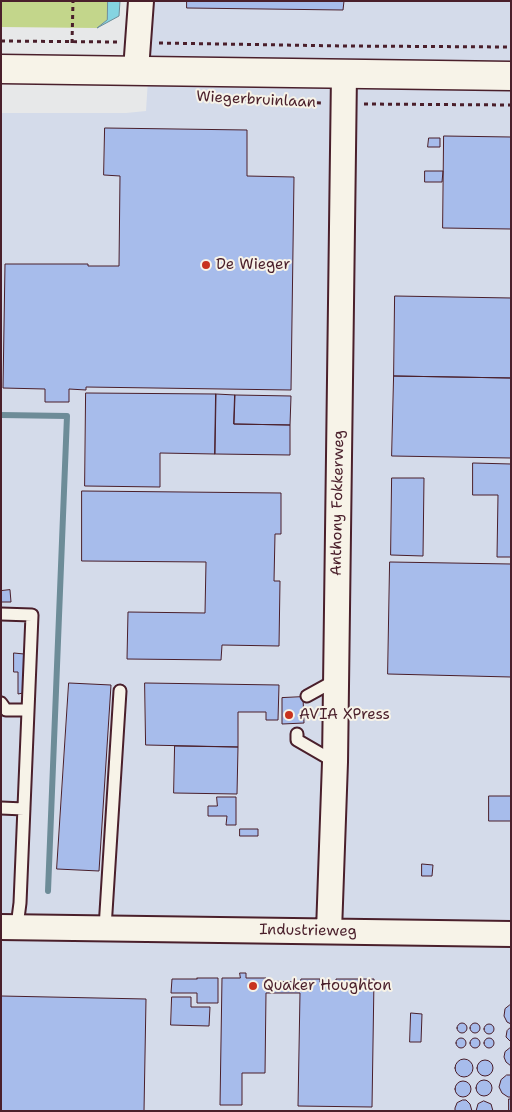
<!DOCTYPE html>
<html>
<head>
<meta charset="utf-8">
<style>
  body { margin:0 }
  #map { position:relative; width:512px; height:1112px; overflow:hidden; background:#e7e8e9; font-family:"Shantell Sans",sans-serif }
  canvas { display:block }
  .frame { position:absolute; inset:0; border:2px solid #4a1f2b; pointer-events:none }
</style>
</head>
<body>
<div id="map">
<canvas width="512" height="1112"></canvas>
<div class="frame"></div>
</div>
<script>
const c = document.querySelector('canvas').getContext('2d');
c.lineJoin = 'round';
function paint(path, color) { c.fillStyle = color; c.fill(path, 'evenodd'); }
function trace(path, color, width, dash) { c.strokeStyle = color; c.lineWidth = width; c.lineCap = dash ? 'butt' : 'round'; c.setLineDash(dash || []); c.stroke(path); }
function label(font, color, halo, rows, align = 'center') {
  c.font = font + ' "Shantell Sans",sans-serif'; c.lineWidth = 4; c.setLineDash([]); c.textBaseline = 'middle'; c.strokeStyle = halo; c.fillStyle = color; for (const [text, x, y, turn = 0] of rows) {
    c.save(); c.translate(x, y); c.rotate((+turn || 0) * Math.PI / 180); c.textAlign = isNaN(turn) ? turn : align; if (halo) c.strokeText(text, 0, 0); c.fillText(text, 0, 0); c.restore();
  }
}
paint(new Path2D(`
  M 153,1 L 511,1 L 511,1111 L 1,1111 L 1,113 L 126,113 L 146,111 Z`), '#d4dbea');
paint(new Path2D(`
  M 1,1 L 108,1 L 107,20 L 97,28 L 1,27 Z`), '#c3d68b');
const water = new Path2D(`
  M 108,1 L 120,1 L 119,16 L 97,28 L 107,20 Z`);
paint(water, '#85d4e1');
trace(water, '#6d8c98', 1);
trace(new Path2D(`
  M 1,415 L 67,416 L 48,891`), '#6d8c98', 6);
const building = new Path2D(`
  M 187,1 L 344,1 L 343,10 L 187,8 Z
  M 105,128 L 247,130 L 247,176 L 294,177 L 291,390 L 86,387 L 86,390 L 69,389 L 69,402 L 45,402 L 45,389 L 3,388 L 5,264 L 88,264 L 88,266 L 119,266 L 120,176 L 104,175 Z
  M 444,136 L 511,137 L 511,229 L 443,228 Z
  M 429,138 L 440,138 L 440,147 L 428,147 Z
  M 425,171 L 443,171 L 442,182 L 425,182 Z
  M 395,296 L 511,298 L 511,378 L 394,376 Z
  M 394,376 L 511,378 L 511,458 L 392,456 Z
  M 86,393 L 216,394 L 215,454 L 160,453 L 160,487 L 85,486 Z
  M 216,394 L 235,395 L 234,424 L 290,425 L 290,455 L 215,454 Z
  M 235,395 L 291,396 L 290,425 L 234,424 Z
  M 473,463 L 511,464 L 511,557 L 497,557 L 498,495 L 473,495 Z
  M 392,478 L 424,478 L 423,556 L 391,555 Z
  M 82,491 L 281,493 L 281,534 L 275,534 L 274,581 L 280,581 L 279,646 L 222,645 L 221,660 L 127,659 L 128,612 L 205,613 L 206,562 L 82,561 Z
  M 390,562 L 511,564 L 511,677 L 388,674 Z
  M 10,590 L 11,602 L 1,602 L 1,591 Z
  M 14,653 L 24,654 L 23,693 L 18,694 L 18,672 L 14,672 Z
  M 69,683 L 111,685 L 99,871 L 57,869 Z
  M 145,683 L 279,685 L 278,720 L 266,720 L 266,712 L 238,712 L 238,747 L 146,745 Z
  M 303,697 L 304,723 L 282,724 L 282,698 Z
  M 175,746 L 238,747 L 237,794 L 174,793 Z
  M 489,796 L 511,796 L 511,821 L 489,821 Z
  M 217,797 L 236,797 L 236,825 L 226,825 L 227,816 L 208,816 L 208,806 L 217,806 Z
  M 240,829 L 258,829 L 258,836 L 240,836 Z
  M 422,864 L 433,865 L 432,876 L 422,876 Z
  M 240,973 L 246,973 L 246,978 L 266,978 L 266,981 L 300,982 L 301,979 L 320,979 L 320,982 L 336,983 L 336,979 L 374,979 L 372,1107 L 298,1106 L 300,993 L 266,993 L 265,1073 L 242,1073 L 242,1105 L 220,1105 L 222,978 L 240,978 Z
  M 197,978 L 218,978 L 218,1003 L 197,1003 L 197,993 L 171,993 L 172,979 L 197,979 Z
  M 1,996 L 146,999 L 144,1111 L 1,1111 Z
  M 172,997 L 191,997 L 191,1007 L 210,1007 L 209,1026 L 171,1025 Z
  M 510,1005 L 511,1005 L 511,1024 L 507,1022 L 504,1016 L 505,1009 Z
  M 411,1013 L 422,1014 L 421,1042 L 410,1042 Z
  M457 1028a5 5 0 1 1 10 0a5 5 0 1 1-10 0Z
  M470 1028a5 5 0 1 1 10 0a5 5 0 1 1-10 0Z
  M484 1029a5 5 0 1 1 10 0a5 5 0 1 1-10 0Z
  M 510,1028 L 511,1028 L 511,1042 L 506,1037 L 507,1031 Z
  M456 1043a5 5 0 1 1 10 0a5 5 0 1 1-10 0Z
  M484 1043a5 5 0 1 1 10 0a5 5 0 1 1-10 0Z
  M470 1043a5 5 0 1 1 10 0a5 5 0 1 1-10 0Z
  M 510,1048 L 511,1048 L 511,1066 L 506,1062 L 504,1057 L 505,1052 Z
  M455 1068a9 9 0 1 1 18 0a9 9 0 1 1-18 0Z
  M477 1068a8 8 0 1 1 16 0a8 8 0 1 1-16 0Z
  M 507,1075 L 511,1075 L 511,1097 L 508,1097 L 502,1093 L 499,1087 L 501,1080 Z
  M476 1088a8 8 0 1 1 16 0a8 8 0 1 1-16 0Z
  M455 1089a8 8 0 1 1 16 0a8 8 0 1 1-16 0Z
  M 509,1099 L 511,1099 L 511,1111 L 509,1111 Z
  M 463,1100 L 466,1100 L 470,1104 L 472,1111 L 455,1111 L 455,1108 L 457,1103 Z
  M 484,1101 L 491,1104 L 493,1111 L 476,1111 L 478,1104 Z`);
paint(building, '#a7bceb');
trace(building, '#4a1f2b', 1);
const lane = new Path2D(`
  M 1,614 L 32,615 L 20,903 L 17,926
  M 307,696 L 336,680
  M 1,703 L 6,710 L 28,710
  M 297,734 L 297,740 L 335,762
  M 1,808 L 24,809
  M 105,928 L 120,691`);
const street = new Path2D(`
  M 136,70 L 141,1
  M 1,927 L 511,934
  M 329,931 L 335,762 L 344,74`);
const secondary = new Path2D(`
  M 1,69 L 511,76`);
trace(lane, '#4a1f2b', 15);
trace(street, '#4a1f2b', 28);
trace(secondary, '#4a1f2b', 31);
trace(new Path2D(`
  M 1,41 L 118,42
  M 72,43 L 73,1
  M 159,43 L 345,46 L 511,47
  M 229,98 L 323,103
  M 364,104 L 511,105`), '#4a1f2b', 3, [4, 4]);
trace(lane, '#f7f3e8', 11);
trace(street, '#f7f3e8', 24);
trace(secondary, '#f7f3e8', 28);
for (const [x, y, r, color] of [
  [206,265,5,"#c8321e"],
  [289,715,5,"#c8321e"],
  [253,986,5,"#c8321e"]
]) { const dot = new Path2D(); dot.arc(x, y, r, 0, 2 * Math.PI); c.fillStyle = color; c.fill(dot); trace(dot, '#f7f3e8', 2); }
label('15px', '#4a1f2b', '#f7f3e8', [
  ["Wiegerbruinlaan",256,100,3],
  ["Anthony Fokkerweg",338,503,-89],
  ["Industrieweg",308,931,1]
]);
label('15px', '#4a1f2b', '#f7f3e8', [
  ["De Wieger",216,265],
  ["AVIA XPress",299,715],
  ["Quaker Houghton",263,986]
], 'left');
</script>
</body>
</html>
